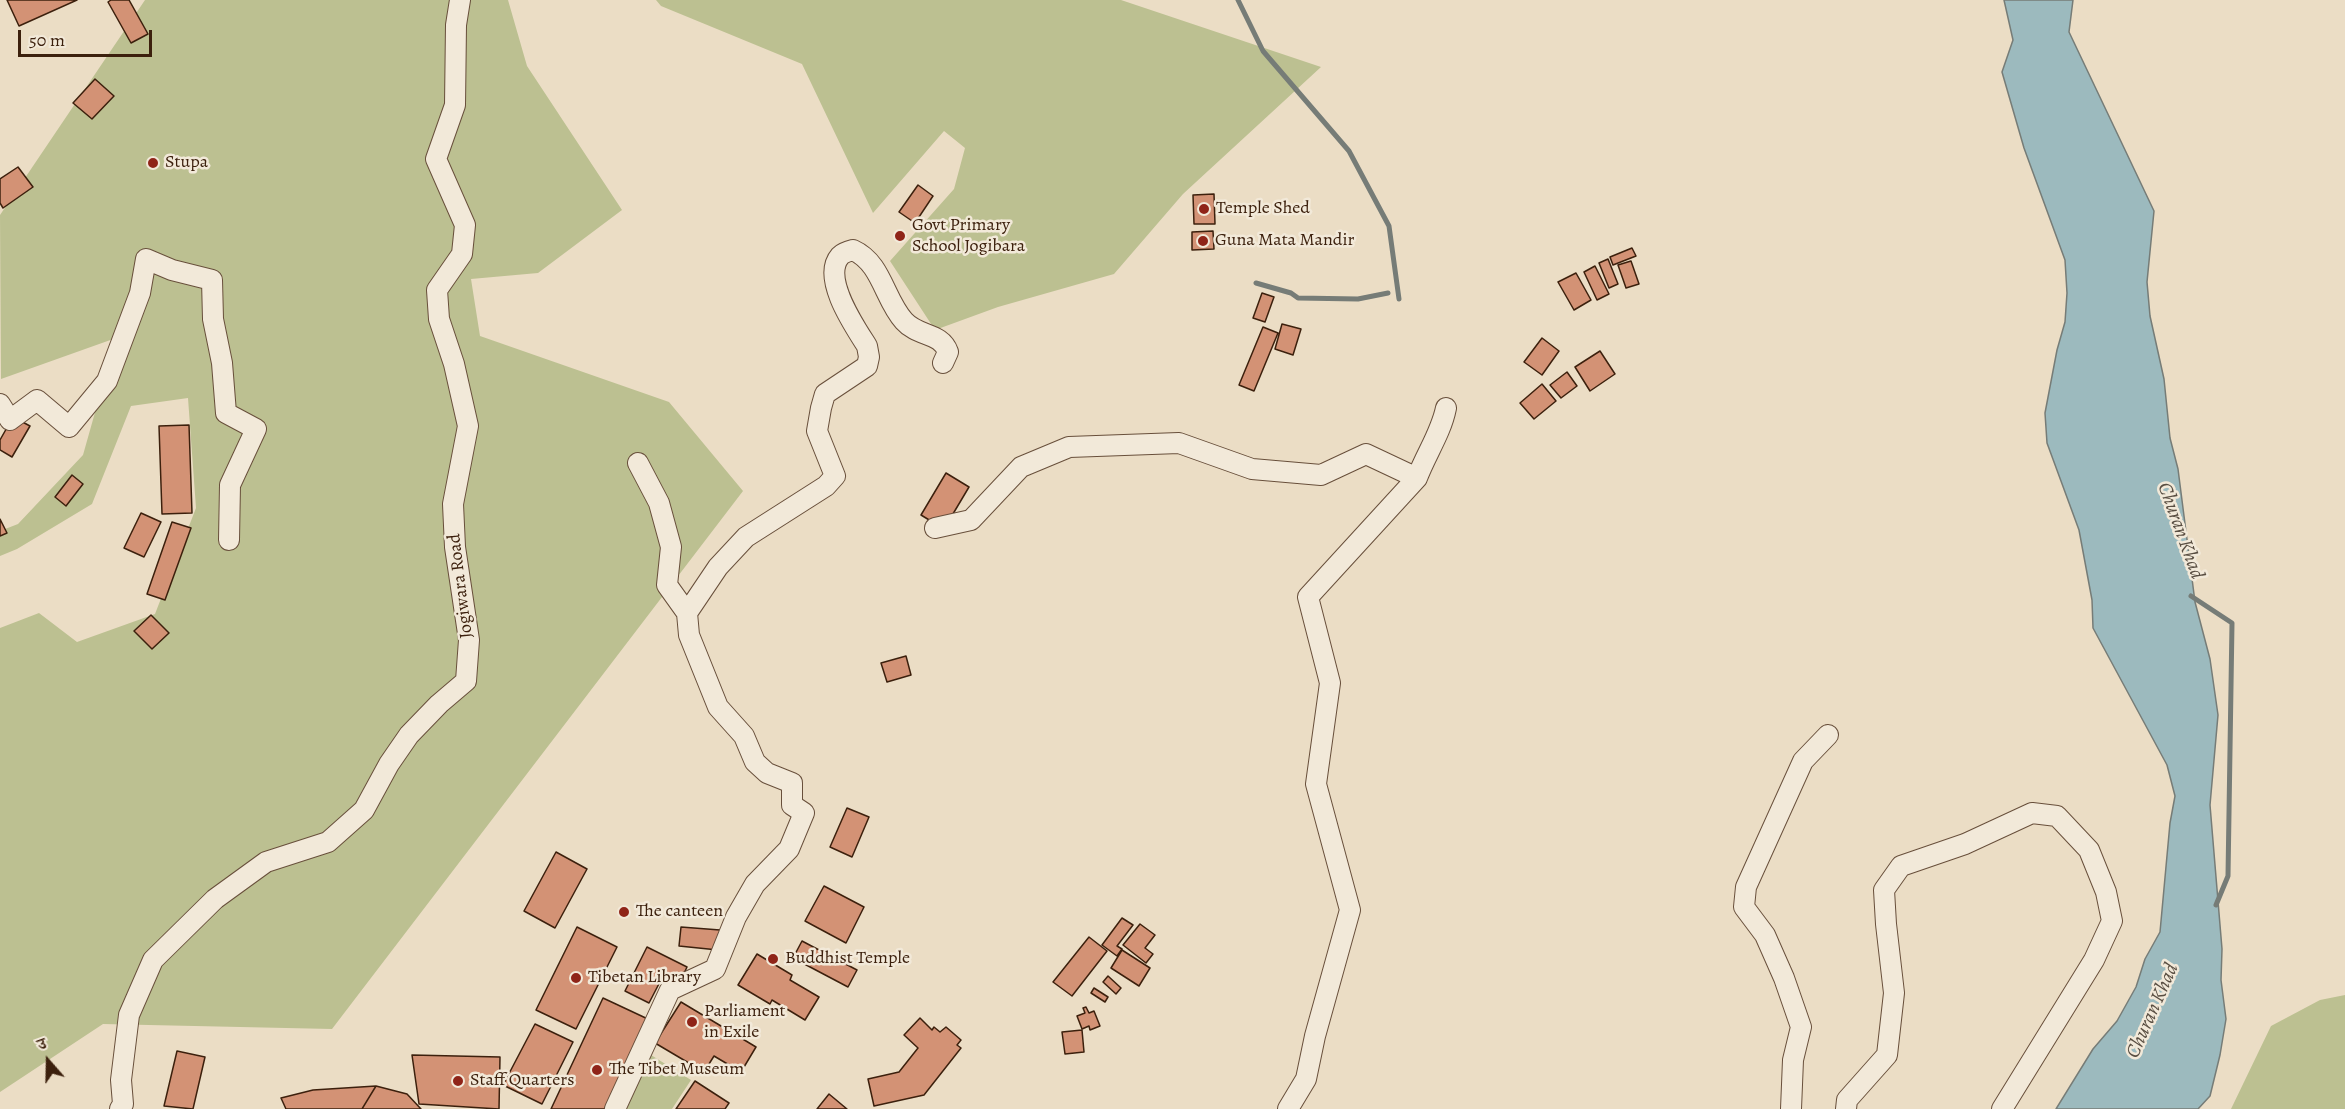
<!DOCTYPE html>
<html>
<head>
<meta charset="utf-8">
<style>
  body { margin:0 }
  #map { position:relative; width:2345px; height:1109px; overflow:hidden; background:#ebddc5; font-family:Alegreya,"Noto Serif Devanagari",serif }
  canvas { display:block }
  .north { position:absolute; left:18px; top:1031px; width:60px; height:60px; -webkit-text-stroke:4px #f2e9d9; paint-order:stroke; rotate:340deg; font-size:16px; font-weight:700; line-height:24px; text-align:center; color:#3c200d }
  .north::after { content:''; display:block; margin:auto; width:21px; height:27px; background:#3c200d; clip-path:polygon(50% 0,100% 100%,50% 72%,0 100%) }
  .scale { position:absolute; left:18px; top:30px; width:134px; height:27px; box-sizing:border-box; border:3px solid #3c200d; border-top:0; padding-left:8px; font-size:18px; line-height:21px; white-space:nowrap; color:#3c200d; -webkit-text-stroke:4px #f2e9d9; paint-order:stroke }
</style>
</head>
<body>
<div id="map">
<canvas width="2345" height="1109"></canvas>
<div class="north">उ</div>
<div class="scale">50 m</div>
</div>
<script>
const c = document.querySelector('canvas').getContext('2d');
c.lineJoin = 'round';
function paint(path, color) { c.fillStyle = color; c.fill(path, 'evenodd'); }
function trace(path, color, width, dash) { c.strokeStyle = color; c.lineWidth = width; c.lineCap = dash ? 'butt' : 'round'; c.setLineDash(dash || []); c.stroke(path); }
function label(font, color, halo, rows, align = 'center') {
  c.font = font + ' Alegreya,serif'; c.lineWidth = 5; c.setLineDash([]); c.textBaseline = 'middle'; c.strokeStyle = halo; c.fillStyle = color; for (const [text, x, y, turn = 0] of rows) {
    c.save(); c.translate(x, y); c.rotate((+turn || 0) * Math.PI / 180); c.textAlign = isNaN(turn) ? turn : align; if (halo) c.strokeText(text, 0, 0); c.fillText(text, 0, 0); c.restore();
  }
}
paint(new Path2D(`
  M 145,0 L 508,0 L 527,66 L 622,210 L 538,273 L 471,279 L 480,336 L 669,402 L 743,491 L 332,1029 L 103,1024 L 0,1092 L 0,628 L 39,613 L 77,642 L 155,614 L 196,508 L 188,398 L 131,406 L 92,504 L 17,549 L 0,556 L 0,531 L 18,524 L 83,455 L 116,338 L 1,379 L 0,215 Z
  M 656,0 L 1121,0 L 1321,67 L 1183,194 L 1114,274 L 998,307 L 935,330 L 890,261 L 954,189 L 965,148 L 944,131 L 873,213 L 802,64 L 661,6 Z
  M 2345,995 L 2345,1109 L 2231,1109 L 2271,1026 L 2320,1000 Z
  M 651,1055 L 691,1080 L 672,1109 L 623,1109 Z`), '#bcc091');
const water = new Path2D(`
  M 2004,0 L 2073,0 L 2069,32 L 2154,211 L 2147,282 L 2150,316 L 2164,379 L 2170,438 L 2178,469 L 2195,602 L 2210,659 L 2218,715 L 2210,805 L 2222,949 L 2221,980 L 2226,1019 L 2220,1055 L 2210,1096 L 2198,1109 L 2056,1109 L 2093,1049 L 2117,1021 L 2136,987 L 2145,959 L 2160,932 L 2170,823 L 2175,796 L 2167,765 L 2093,628 L 2092,600 L 2079,530 L 2047,443 L 2045,413 L 2057,350 L 2065,322 L 2067,293 L 2065,260 L 2024,148 L 2002,72 L 2013,40 Z`);
paint(water, '#9cbabe');
trace(water, '#767c77', 1.5);
trace(new Path2D(`
  M 1238,0 L 1263,51 L 1349,151 L 1389,226 L 1399,299
  M 1256,283 L 1291,293 L 1298,298 L 1358,299 L 1388,293
  M 2191,596 L 2232,623 L 2228,876 L 2216,905`), '#767c77', 5);
const building = new Path2D(`
  M 7,0 L 77,0 L 19,26 Z
  M 111,0 L 129,0 L 148,34 L 131,43 L 108,2 Z
  M 95,79 L 114,96 L 92,119 L 73,103 Z
  M 18,167 L 33,187 L 3,208 L 0,203 L 0,179 Z
  M 918,185 L 933,196 L 915,223 L 899,212 Z
  M 1214,194 L 1215,224 L 1194,224 L 1193,195 Z
  M 1213,231 L 1214,249 L 1192,250 L 1192,232 Z
  M 1632,248 L 1636,256 L 1613,265 L 1610,257 Z
  M 1608,259 L 1618,284 L 1609,288 L 1599,263 Z
  M 1631,261 L 1639,284 L 1626,288 L 1618,265 Z
  M 1595,266 L 1609,294 L 1597,300 L 1584,272 Z
  M 1576,273 L 1591,300 L 1574,310 L 1558,282 Z
  M 1262,293 L 1274,297 L 1265,322 L 1253,318 Z
  M 1282,324 L 1301,329 L 1293,355 L 1275,349 Z
  M 1263,327 L 1278,333 L 1254,391 L 1239,385 Z
  M 1542,338 L 1559,351 L 1542,375 L 1524,362 Z
  M 1600,351 L 1615,374 L 1590,391 L 1575,367 Z
  M 1567,372 L 1577,386 L 1561,398 L 1550,385 Z
  M 1542,384 L 1556,401 L 1534,419 L 1520,403 Z
  M 13,417 L 30,426 L 12,457 L 0,450 L 0,440 Z
  M 189,425 L 192,513 L 162,514 L 159,426 Z
  M 946,473 L 969,487 L 944,529 L 921,515 Z
  M 72,475 L 83,484 L 66,506 L 55,497 Z
  M 141,513 L 161,522 L 144,557 L 124,548 Z
  M 0,519 L 7,533 L 0,536 Z
  M 172,522 L 191,528 L 165,600 L 147,594 Z
  M 151,615 L 169,633 L 152,649 L 134,631 Z
  M 906,656 L 911,675 L 887,682 L 881,663 Z
  M 847,808 L 869,817 L 852,857 L 830,847 Z
  M 556,852 L 587,869 L 555,928 L 524,911 Z
  M 824,886 L 864,907 L 846,943 L 805,921 Z
  M 1122,918 L 1133,925 L 1117,946 L 1122,949 L 1117,956 L 1102,945 Z
  M 1140,924 L 1155,935 L 1145,948 L 1153,954 L 1146,963 L 1123,945 Z
  M 577,927 L 617,947 L 576,1029 L 536,1010 Z
  M 681,927 L 720,930 L 718,950 L 679,946 Z
  M 1089,937 L 1107,951 L 1072,996 L 1053,982 Z
  M 802,941 L 857,970 L 848,987 L 793,958 Z
  M 647,947 L 687,967 L 679,984 L 663,976 L 649,1003 L 625,991 Z
  M 1122,950 L 1150,968 L 1139,986 L 1111,968 Z
  M 757,954 L 792,975 L 790,980 L 819,997 L 805,1020 L 772,1000 L 770,1004 L 738,985 Z
  M 1108,976 L 1121,988 L 1116,994 L 1103,982 Z
  M 1094,988 L 1108,997 L 1105,1002 L 1091,993 Z
  M 603,998 L 650,1020 L 608,1109 L 551,1109 Z
  M 681,1002 L 756,1047 L 741,1072 L 714,1056 L 704,1072 L 655,1043 Z
  M 1086,1007 L 1089,1013 L 1094,1011 L 1100,1026 L 1090,1030 L 1089,1026 L 1082,1029 L 1077,1016 L 1085,1013 L 1083,1008 Z
  M 920,1018 L 932,1030 L 934,1027 L 940,1032 L 946,1027 L 961,1040 L 957,1045 L 961,1048 L 924,1095 L 874,1106 L 868,1079 L 899,1072 L 918,1048 L 904,1035 Z
  M 535,1024 L 573,1042 L 542,1104 L 503,1085 Z
  M 1082,1030 L 1084,1052 L 1065,1054 L 1062,1032 Z
  M 177,1051 L 205,1057 L 193,1109 L 164,1106 Z
  M 412,1055 L 500,1057 L 499,1109 L 419,1104 Z
  M 695,1081 L 729,1103 L 725,1109 L 676,1109 Z
  M 376,1086 L 407,1094 L 421,1109 L 362,1109 Z
  M 376,1086 L 362,1109 L 286,1109 L 281,1098 L 313,1090 Z
  M 829,1094 L 847,1109 L 817,1109 Z`);
paint(building, '#d39275');
trace(building, '#3c200d', 1.5);
const minor = new Path2D(`
  M 0,404 L 10,420 L 37,400 L 69,427 L 107,381 L 140,293 L 146,259 L 172,270 L 212,280 L 213,319 L 222,363 L 226,413 L 256,429 L 230,485 L 229,540
  M 935,528 L 971,520 L 1021,467 L 1069,447 L 1179,443 L 1252,469 L 1321,475 L 1366,454 L 1417,478
  M 687,613 L 718,567 L 746,537 L 826,486 L 835,476 L 817,431 L 821,408 L 825,394 L 867,366 L 869,357 L 867,346 C 855,327 821,278 840,256 C 843,253 849,251 853,250 C 882,263 884,299 904,321 C 918,337 941,332 948,352 L 943,363
  M 120,1109 L 123,1104 L 121,1080 L 129,1015 L 153,960 L 215,899 L 266,862 L 328,842 L 364,810 L 389,764 L 409,735 L 439,704 L 466,681 L 469,640 L 455,547 L 453,504 L 468,426 L 454,364 L 439,319 L 437,290 L 462,254 L 465,225 L 436,159 L 455,105 L 456,25 L 460,0
  M 615,1109 L 670,990 L 715,969 L 736,917 L 755,884 L 789,849 L 804,813 L 792,805 L 792,783 L 767,773 L 755,762 L 744,736 L 718,707 L 689,635 L 687,613 L 667,585 L 671,547 L 659,503 L 638,463
  M 1288,1109 L 1306,1079 L 1315,1036 L 1350,910 L 1316,784 L 1330,683 L 1308,597 L 1417,478 C 1426,454 1441,433 1446,408
  M 1791,1109 L 1793,1060 L 1801,1027 L 1784,978 L 1765,935 L 1744,907 L 1746,887 L 1803,761 L 1828,735
  M 1846,1109 L 1847,1100 L 1887,1055 L 1894,993 L 1886,924 L 1884,890 L 1901,866 L 1965,844 L 2032,813 L 2057,816 L 2089,850 L 2106,892 L 2112,921 L 2094,960 L 2002,1109`);
trace(minor, '#684f3b', 22);
trace(minor, '#f2e9d9', 20);
for (const [x, y, r, color] of [
  [153,163,6,"#8f2418"],
  [1204,209,6,"#8f2418"],
  [900,236,6,"#8f2418"],
  [1203,241,6,"#8f2418"],
  [624,912,6,"#8f2418"],
  [773,959,6,"#8f2418"],
  [576,978,6,"#8f2418"],
  [692,1022,6,"#8f2418"],
  [597,1070,6,"#8f2418"],
  [458,1081,6,"#8f2418"]
]) { const dot = new Path2D(); dot.arc(x, y, r, 0, 2 * Math.PI); c.fillStyle = color; c.fill(dot); trace(dot, '#f2e9d9', 2); }
label('18px', '#3c200d', '#f2e9d9', [
  ["Stupa",165,163],
  ["Temple Shed",1216,209],
  ["Govt Primary",912,226],
  ["School Jogibara",912,247],
  ["Guna Mata Mandir",1215,241],
  ["The canteen",636,912],
  ["Buddhist Temple",785,959],
  ["Tibetan Library",588,978],
  ["Parliament",704,1012],
  ["in Exile",704,1033],
  ["The Tibet Museum",609,1070],
  ["Staff Quarters",470,1081]
], 'left');
label('18px', '#3c200d', '#f2e9d9', [
  ["Jogiwara Road",461,586,-97]
]);
label('italic 20px', '#594e42', '#f2e9d9', [
  ["Churan Khad",2180,531,70],
  ["Churan Khad",2153,1011,-66]
]);
</script>
</body>
</html>
